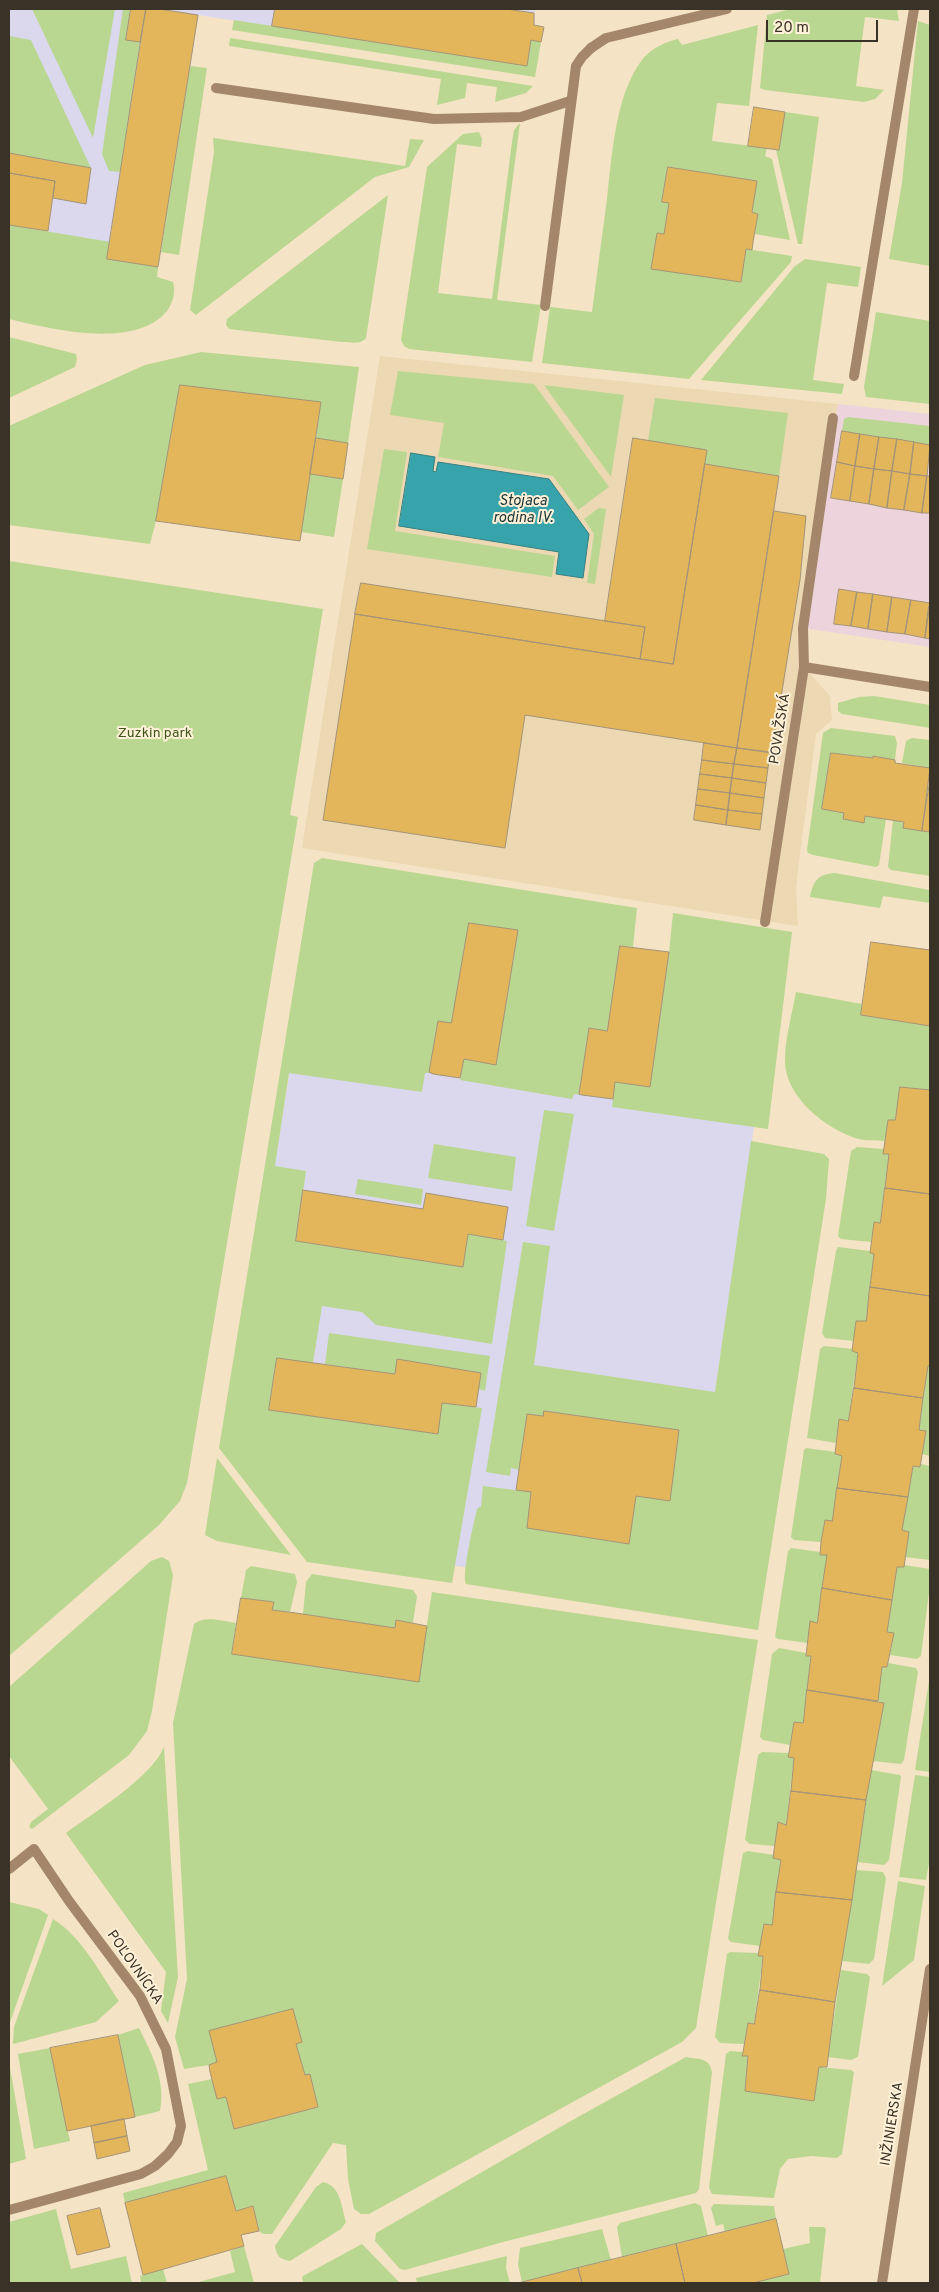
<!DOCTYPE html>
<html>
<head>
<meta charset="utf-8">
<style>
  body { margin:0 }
  #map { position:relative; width:939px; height:2292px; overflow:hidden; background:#f4e3c4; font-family:Overpass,sans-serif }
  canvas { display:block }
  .frame { position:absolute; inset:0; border:10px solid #393226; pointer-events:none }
  .scale { position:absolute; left:766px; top:20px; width:112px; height:22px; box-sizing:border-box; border:2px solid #393226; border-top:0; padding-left:6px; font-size:15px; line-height:18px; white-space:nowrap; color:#393226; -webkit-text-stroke:4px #fef1d8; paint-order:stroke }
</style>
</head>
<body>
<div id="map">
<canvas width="939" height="2292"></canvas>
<div class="frame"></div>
<div class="scale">20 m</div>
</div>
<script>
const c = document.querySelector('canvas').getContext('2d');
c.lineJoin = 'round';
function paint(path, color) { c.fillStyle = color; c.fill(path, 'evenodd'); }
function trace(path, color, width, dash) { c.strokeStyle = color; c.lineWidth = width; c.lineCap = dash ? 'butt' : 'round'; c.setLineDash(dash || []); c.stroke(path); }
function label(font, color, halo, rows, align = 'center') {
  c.font = font + ' Overpass,sans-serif'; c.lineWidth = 4; c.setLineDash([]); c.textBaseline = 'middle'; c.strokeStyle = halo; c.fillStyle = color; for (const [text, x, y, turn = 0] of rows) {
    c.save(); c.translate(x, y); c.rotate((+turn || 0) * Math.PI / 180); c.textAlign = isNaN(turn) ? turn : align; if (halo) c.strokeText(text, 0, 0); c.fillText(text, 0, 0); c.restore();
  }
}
paint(new Path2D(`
  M 380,356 L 838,404 L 824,471 L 803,628 L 804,667 L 830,696 L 832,720 L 816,734 L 799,861 L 796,890 L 798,926 L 302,848 Z`), '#ecd8b2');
paint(new Path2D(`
  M 838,404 L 930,414 L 930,647 L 803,628 L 824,471 Z`), '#edd4dc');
paint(new Path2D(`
  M 9,9 L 535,9 L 534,25 L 527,66 L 198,15 L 158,267 L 107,259 L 48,231 L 9,225 Z
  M 319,887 L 620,946 L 669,952 L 754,1127 L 685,1599 L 319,1546 L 232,1433 Z`), '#dbd8ee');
paint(new Path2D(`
  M 32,9 L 115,9 L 93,138 Z
  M 123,9 L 131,9 L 126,39 L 140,42 L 121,172 L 109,171 L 102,154 Z
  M 791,9 L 897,9 L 899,21 L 865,17 L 856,86 L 884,90 L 875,99 L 864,102 L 765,90 L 760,88 L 767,15 Z
  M 234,20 L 527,66 L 531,40 L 541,42 L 535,77 L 232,30 Z
  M 918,21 L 930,25 L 930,266 L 889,259 L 902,183 Z
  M 758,25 L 749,106 L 717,103 L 712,141 L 767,148 L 765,156 L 772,159 L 790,240 L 755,234 L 758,214 L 752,212 L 757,181 L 668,167 L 662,201 L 669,203 L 664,234 L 657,233 L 651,268 L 741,282 L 746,249 L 792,256 L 791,262 L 689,379 L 542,363 L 550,307 L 592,312 C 597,274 602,236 607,199 C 612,156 615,95 642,60 C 650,49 665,42 678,39 L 682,45 Z
  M 9,36 L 31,40 L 91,168 L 9,153 Z
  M 230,38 L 533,86 L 526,93 L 495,102 L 497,87 L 467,83 L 465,98 L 437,105 L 441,79 L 229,46 Z
  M 190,66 L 207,68 L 179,255 L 161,252 Z
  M 785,112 L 819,117 L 802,244 L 798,244 L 776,150 L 779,150 Z
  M 520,123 L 497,300 L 541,305 L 532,362 L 409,349 L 404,346 L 401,340 L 427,167 L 463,134 L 479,132 L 482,139 L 481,147 L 457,144 L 438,293 L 492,299 L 512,142 L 514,130 Z
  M 213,138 L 405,166 L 410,139 L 424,140 L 409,167 L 375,177 L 196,315 L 190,310 L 214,152 Z
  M 388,195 L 366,338 C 361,345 350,342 342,342 L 229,329 L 226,325 L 227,319 Z
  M 9,225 L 111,242 L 108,259 L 158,267 L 157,277 L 173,282 C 176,291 173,303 167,311 C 135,350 51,329 9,319 Z
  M 805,259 L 861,267 L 858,287 L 827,283 L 813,380 L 844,384 L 842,394 L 701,380 L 794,267 Z
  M 876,312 L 930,321 L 930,404 L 866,397 L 864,387 Z
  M 9,337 L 76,354 L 77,359 L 75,367 L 9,398 Z
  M 201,352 L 359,367 L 348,443 L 316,438 L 321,403 L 156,521 L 150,544 L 9,525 L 9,426 L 145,365 Z
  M 398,371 L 534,384 L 609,487 L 578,510 L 553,476 L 438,457 L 444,423 L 390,415 Z
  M 544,385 L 624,395 L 611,477 Z
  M 655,398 L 788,413 L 779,476 L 705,464 L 648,441 Z
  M 848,417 L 930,426 L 930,445 L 842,431 L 844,419 Z
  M 384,449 L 407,452 L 395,531 L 555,556 L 552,577 L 367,549 Z
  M 310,474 L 343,479 L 334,537 L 301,532 Z
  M 599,508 L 606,509 L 595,584 L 587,583 L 594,534 L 584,519 Z
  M 9,561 L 323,609 L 290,815 L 298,817 L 187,1483 L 180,1501 L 159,1525 L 9,1656 Z
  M 874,696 L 930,705 L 930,728 L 842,714 L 838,711 L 838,703 L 859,697 Z
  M 831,728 L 895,736 L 897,743 L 895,760 L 831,753 L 822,809 L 844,813 L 843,819 L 863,823 L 865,816 L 886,819 L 879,865 L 876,867 L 813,855 L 808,853 L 807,850 L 823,733 Z
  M 912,738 L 930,740 L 930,768 L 902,763 L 906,741 Z
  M 893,820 C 906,822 917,830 930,832 L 930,876 L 891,870 L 888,867 Z
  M 322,858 L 637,908 L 633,947 L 620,946 L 607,1031 L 589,1028 L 579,1093 L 582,1095 L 574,1094 L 572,1099 L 460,1080 L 464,1059 L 496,1065 L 518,931 L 469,923 L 451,1023 L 438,1021 L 429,1071 L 433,1073 L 425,1073 L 422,1092 L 289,1073 L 275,1166 L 306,1171 L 296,1241 L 463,1267 L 468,1234 L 507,1241 L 492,1344 L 376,1325 L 362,1312 L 322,1306 L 313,1363 L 277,1358 L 269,1410 L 437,1434 L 442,1403 L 482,1408 L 452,1583 L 307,1562 L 219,1448 L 314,863 Z
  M 835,873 L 930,890 L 930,903 L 883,896 L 880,908 L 810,897 C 813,881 818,874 835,873 Z
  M 673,913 L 792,932 L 768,1129 L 612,1107 L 615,1082 L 650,1087 L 669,953 Z
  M 796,992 L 862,1004 L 861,1015 L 930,1026 L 930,1090 L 900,1087 L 895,1120 L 885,1141 C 876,1140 866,1141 858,1139 C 826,1129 785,1097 785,1061 C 785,1038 792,1014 796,992 Z
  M 544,1110 L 574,1114 L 554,1231 L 526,1226 Z
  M 751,1141 L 824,1154 L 829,1159 L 826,1199 L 758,1630 L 466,1584 C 461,1576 474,1522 477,1509 L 481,1506 L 483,1486 L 531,1492 L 527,1528 L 628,1544 L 636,1496 L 670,1500 L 679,1430 L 544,1411 L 543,1416 L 527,1414 L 519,1470 L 511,1468 L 510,1476 L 486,1472 L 523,1242 L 550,1246 L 534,1365 L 715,1392 Z
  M 434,1144 L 516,1157 L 512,1191 L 428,1178 Z
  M 857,1147 L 884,1149 L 884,1154 L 889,1154 L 880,1223 L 874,1222 L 871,1242 L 841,1239 L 838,1236 L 851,1151 Z
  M 358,1179 L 423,1189 L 421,1205 L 355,1194 Z
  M 838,1247 L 870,1251 L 870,1253 L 874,1254 L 866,1321 L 856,1321 L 854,1341 L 825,1338 L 822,1333 L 836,1251 Z
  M 329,1333 L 490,1356 L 485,1391 L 397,1360 L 395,1374 L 325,1364 Z
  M 824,1346 L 853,1349 L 852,1351 L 858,1353 L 848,1421 L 839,1419 L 836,1443 L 807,1438 L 820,1349 Z
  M 928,1366 L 930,1366 L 930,1456 L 922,1454 L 926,1432 L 919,1430 Z
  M 806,1448 L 835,1452 L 835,1455 L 842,1456 L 832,1521 L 825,1520 L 821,1542 L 794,1540 L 791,1537 L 804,1450 Z
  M 217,1458 L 291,1555 L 217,1541 L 205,1535 Z
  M 921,1464 L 930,1466 L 930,1560 L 905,1557 L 909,1532 L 902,1530 L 913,1466 L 920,1467 Z
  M 791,1548 L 820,1552 L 820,1555 L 827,1555 L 817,1623 L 811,1622 L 808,1643 L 778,1639 L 775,1637 L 788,1551 Z
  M 162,1557 L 169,1561 L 173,1575 L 152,1711 L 147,1731 L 129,1755 L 32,1829 L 29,1827 L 31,1822 L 48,1809 L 9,1756 L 9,1687 L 151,1561 Z
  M 904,1565 L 930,1569 L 930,1584 L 921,1656 L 917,1659 L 890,1655 L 894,1634 L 887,1632 L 897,1567 L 903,1567 Z
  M 251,1566 L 295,1574 L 297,1582 L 290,1612 L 272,1610 L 274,1602 L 241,1598 L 246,1570 Z
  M 312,1574 L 413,1590 L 417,1596 L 413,1623 L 396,1620 L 395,1628 L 303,1614 L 306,1582 Z
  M 432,1592 L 758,1640 L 696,2028 L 682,2042 L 369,2214 L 361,2214 L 354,2209 L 348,2179 L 346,2145 L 333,2143 L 272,2234 L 263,2234 L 259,2231 L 253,2206 L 236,2211 L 125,2203 L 123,2193 L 208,2170 L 188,2084 L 212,2079 L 226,2097 L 234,2129 L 318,2107 L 310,2074 L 305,2075 L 296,2044 L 209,2065 L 184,2069 L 175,2037 L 187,1979 L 173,1723 L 194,1624 C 205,1615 223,1621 236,1623 L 232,1654 L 418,1682 Z
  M 779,1648 L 806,1653 L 806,1656 L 811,1656 L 803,1723 L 794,1722 L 790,1745 L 763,1740 L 760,1737 L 772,1654 Z
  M 888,1663 L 916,1668 L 918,1672 L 904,1760 L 901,1764 L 873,1761 L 884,1703 L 878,1701 L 882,1667 L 887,1667 Z
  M 930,1675 L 930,1772 L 915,1770 Z
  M 164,1747 L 178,1977 L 168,2023 L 161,2011 L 166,1972 L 66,1833 C 93,1813 151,1778 164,1747 Z
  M 762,1752 L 789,1753 L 788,1757 L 794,1758 L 786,1825 L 779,1822 L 775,1846 L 750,1844 L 745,1840 L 758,1755 Z
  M 871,1770 L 900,1775 L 901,1777 L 889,1860 L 884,1865 L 857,1862 Z
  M 915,1775 L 930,1777 L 930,1857 L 926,1880 L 899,1877 Z
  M 748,1851 L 774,1855 L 781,1860 L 772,1925 L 764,1924 L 760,1946 L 731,1942 L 728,1939 L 743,1853 Z
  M 856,1870 L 883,1872 L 886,1878 L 874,1959 L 869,1964 L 842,1961 Z
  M 898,1881 L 925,1886 L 914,1960 L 882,1986 Z
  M 9,1902 L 39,1909 L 48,1915 L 9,2025 Z
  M 53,1919 C 82,1937 100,1973 119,2001 L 96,2022 L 13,2044 L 14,2027 Z
  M 730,1952 L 758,1953 L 758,1955 L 763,1956 L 754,2024 L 748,2023 L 744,2044 L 720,2043 L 715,2037 L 727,1954 Z
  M 841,1970 L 867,1974 L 870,1977 L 858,2057 L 851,2060 L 828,2057 Z
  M 139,2028 C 152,2054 166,2081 160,2111 L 135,2117 L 118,2035 Z
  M 50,2048 L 70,2141 L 34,2149 L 18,2054 Z
  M 730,2051 L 743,2052 L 742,2056 L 748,2056 L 745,2091 L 814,2101 L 819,2067 L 851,2070 L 854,2072 L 842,2154 L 837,2158 L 811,2156 L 788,2159 L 780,2169 L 774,2198 L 712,2194 L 709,2188 L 726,2054 Z
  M 686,2057 C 700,2060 709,2057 712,2072 L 699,2189 L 696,2193 L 503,2242 L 405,2270 L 400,2269 L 375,2241 L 376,2233 L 569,2122 Z
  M 9,2062 L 26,2159 L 9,2164 Z
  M 323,2182 C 341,2186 341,2206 346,2222 L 341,2229 L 290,2261 C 280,2259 277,2257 275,2246 L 316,2187 Z
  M 695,2203 L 701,2206 L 708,2236 L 622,2257 L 617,2227 L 620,2223 Z
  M 714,2204 L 774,2206 L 776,2219 L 725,2232 L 723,2224 L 716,2226 L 711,2208 Z
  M 56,2209 L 71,2269 L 126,2256 L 132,2283 L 9,2283 L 9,2222 Z
  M 809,2227 L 824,2227 L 826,2229 L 820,2283 L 753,2283 L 789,2274 L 783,2249 L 810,2243 Z
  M 602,2229 L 611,2260 L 522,2282 L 518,2265 L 520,2248 Z
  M 362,2244 L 400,2283 L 304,2283 L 302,2279 L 303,2276 Z
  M 244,2246 L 254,2283 L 195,2283 L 235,2272 L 230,2251 Z
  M 507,2256 L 506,2268 L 510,2283 L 417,2283 L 416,2278 Z
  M 163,2269 L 167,2283 L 141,2283 L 140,2276 Z`), '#bad791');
const water = new Path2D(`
  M 411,453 L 435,457 L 433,471 L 436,472 L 438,462 L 549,479 L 589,534 L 583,578 L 556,574 L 559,552 L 399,526 Z`);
paint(water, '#37a3ab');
trace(water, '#388183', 1);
const building = new Path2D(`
  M 131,9 L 146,9 L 140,42 L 126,40 Z
  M 146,9 L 159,9 L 198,15 L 158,267 L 107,259 Z
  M 275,9 L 506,9 L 534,13 L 534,25 L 544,27 L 541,42 L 531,40 L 527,66 L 272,26 Z
  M 754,107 L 785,112 L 779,150 L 748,146 Z
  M 9,153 L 91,168 L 86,204 L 53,198 L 55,181 L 9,173 Z
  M 668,167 L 757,181 L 752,212 L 758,214 L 753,242 L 752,250 L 746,249 L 741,282 L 651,269 L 657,233 L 664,234 L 669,203 L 662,202 Z
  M 9,173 L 55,181 L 48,231 L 9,225 Z
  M 180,385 L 321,402 L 300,541 L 156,521 Z
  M 842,431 L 860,434 L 855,466 L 837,462 Z
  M 860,434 L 879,437 L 874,469 L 855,466 Z
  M 879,437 L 897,439 L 892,471 L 874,469 Z
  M 316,438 L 348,443 L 343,479 L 310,474 Z
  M 633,438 L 707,450 L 673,664 L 640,659 L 645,627 L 605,621 Z
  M 897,439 L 914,442 L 910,474 L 892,471 Z
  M 914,442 L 930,445 L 927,476 L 910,474 Z
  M 837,462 L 855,466 L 850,501 L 831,498 Z
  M 705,464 L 779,476 L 737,748 L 525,715 L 505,848 L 323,820 L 355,614 L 673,664 Z
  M 855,466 L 874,469 L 869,504 L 850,501 Z
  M 874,469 L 892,471 L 887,508 L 869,504 Z
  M 892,471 L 910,474 L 904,510 L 887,508 Z
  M 910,474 L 927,476 L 922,513 L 904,510 Z
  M 927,476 L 930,476 L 930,513 L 922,513 Z
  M 774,511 L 806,516 L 800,580 L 772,753 L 737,748 Z
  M 361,583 L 645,627 L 640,659 L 355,614 Z
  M 839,589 L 857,592 L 851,626 L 834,624 Z
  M 857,592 L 873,594 L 868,629 L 851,626 Z
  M 873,594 L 892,597 L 887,632 L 868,629 Z
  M 892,597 L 911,600 L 905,634 L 887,632 Z
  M 911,600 L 930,603 L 925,638 L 905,634 Z
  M 929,606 L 930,606 L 930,639 L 925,638 Z
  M 704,743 L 737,748 L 734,764 L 702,760 Z
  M 737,748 L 770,752 L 768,768 L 734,764 Z
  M 831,753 L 873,758 L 873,756 L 895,760 L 895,763 L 930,768 L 922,831 L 903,828 L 904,822 L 865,816 L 864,823 L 843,819 L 844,813 L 822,809 Z
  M 702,760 L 734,764 L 732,778 L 700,774 Z
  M 734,764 L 768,768 L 766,783 L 732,778 Z
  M 700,774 L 732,778 L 730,793 L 698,789 Z
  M 732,778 L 766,783 L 764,798 L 730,793 Z
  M 930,780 L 930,832 L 922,831 Z
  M 698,789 L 730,793 L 728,810 L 696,805 Z
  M 730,793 L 764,798 L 762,814 L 728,810 Z
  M 696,805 L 728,810 L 726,825 L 694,820 Z
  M 728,810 L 762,814 L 760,830 L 726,825 Z
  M 469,923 L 518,930 L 496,1065 L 464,1059 L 460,1078 L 433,1074 L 429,1072 L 438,1021 L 451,1023 Z
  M 871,942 L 930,950 L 930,1026 L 861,1015 Z
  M 620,946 L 669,952 L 650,1087 L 615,1082 L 613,1099 L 582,1095 L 579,1094 L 589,1028 L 607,1031 Z
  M 900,1087 L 930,1090 L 930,1194 L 885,1188 L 889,1154 L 883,1154 L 885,1141 L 888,1120 L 895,1120 Z
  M 885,1188 L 930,1194 L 930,1296 L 870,1287 L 874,1254 L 870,1253 L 874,1222 L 880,1223 Z
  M 303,1190 L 423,1209 L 426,1193 L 508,1207 L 503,1240 L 468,1234 L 463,1267 L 296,1241 Z
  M 870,1287 L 930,1296 L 930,1366 L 928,1366 L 923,1398 L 854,1388 L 858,1353 L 852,1351 L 856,1321 L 866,1321 Z
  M 277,1358 L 395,1374 L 397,1359 L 481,1373 L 476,1407 L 442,1403 L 438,1434 L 269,1410 Z
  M 854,1388 L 923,1398 L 919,1430 L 926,1431 L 920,1467 L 913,1466 L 908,1497 L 837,1488 L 842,1456 L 835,1454 L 839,1419 L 848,1421 Z
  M 544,1411 L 679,1430 L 670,1501 L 636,1496 L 629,1544 L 527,1528 L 531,1492 L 516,1490 L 527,1414 L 543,1416 Z
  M 837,1488 L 908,1497 L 902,1530 L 909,1532 L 904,1567 L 897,1567 L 892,1600 L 822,1588 L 827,1555 L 820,1555 L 821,1542 L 825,1520 L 832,1521 Z
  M 822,1588 L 892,1600 L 887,1632 L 894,1633 L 887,1667 L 882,1667 L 878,1701 L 807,1690 L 811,1656 L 806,1656 L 810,1621 L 817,1623 Z
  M 241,1598 L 274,1602 L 272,1610 L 296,1613 L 395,1628 L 396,1620 L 427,1626 L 419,1682 L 232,1654 Z
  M 807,1690 L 884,1703 L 866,1800 L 791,1791 L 794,1758 L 788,1757 L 789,1753 L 794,1722 L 803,1723 Z
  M 791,1791 L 866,1800 L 852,1900 L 776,1892 L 781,1860 L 773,1858 L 778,1822 L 786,1825 Z
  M 776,1892 L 852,1900 L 835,2002 L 760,1990 L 763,1956 L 758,1956 L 764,1924 L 772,1925 Z
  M 760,1990 L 835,2002 L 827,2067 L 819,2067 L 814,2101 L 745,2091 L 748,2056 L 742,2056 L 743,2052 L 748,2023 L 754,2024 Z
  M 293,2009 L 302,2042 L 296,2044 L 305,2075 L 310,2074 L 318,2107 L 234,2129 L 226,2097 L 217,2099 L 210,2072 L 209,2065 L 217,2062 L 209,2031 Z
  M 118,2035 L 135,2117 L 67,2131 L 50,2048 Z
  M 124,2119 L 127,2136 L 94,2143 L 91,2126 Z
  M 127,2136 L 130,2151 L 97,2159 L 94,2143 Z
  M 226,2176 L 236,2211 L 253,2206 L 259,2231 L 241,2235 L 244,2246 L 143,2275 L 125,2203 Z
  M 100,2208 L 110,2247 L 77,2255 L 67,2216 Z
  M 776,2219 L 789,2274 L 753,2283 L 685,2283 L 676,2244 Z
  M 676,2244 L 685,2283 L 582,2283 L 578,2268 Z
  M 578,2268 L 582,2283 L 516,2283 L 522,2282 Z`);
paint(building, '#e3b65c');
trace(building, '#a49477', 1);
trace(new Path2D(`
  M 216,88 L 434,119 L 521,117 L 570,101
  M 545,306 L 576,66 L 582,57 L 591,48
  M 854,376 L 914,9
  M 804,667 L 803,628 L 833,418`), '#a4876b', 10);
trace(new Path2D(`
  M 591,48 L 606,38 L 727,9
  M 765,922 L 804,667 L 930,687
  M 9,1869 L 34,1849 L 69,1901 L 140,1996 L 166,2049 L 181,2126 L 177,2142 L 168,2154 L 155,2166 L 141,2174 L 9,2210
  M 882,2283 L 930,1969`), '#a4876b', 10);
label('14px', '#393226', '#fef1d8', [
  ["POVAŽSKÁ",781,729,-81],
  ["POĽOVNÍCKA",134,1968,55],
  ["INŽINIERSKA",893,2124,-81]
]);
label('14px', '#3f5518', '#fef1d8', [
  ["Zuzkin park",155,734]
]);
label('italic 15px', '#1b3335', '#fef1d8', [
  ["Stojaca",523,502],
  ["rodina IV.",523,519]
]);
</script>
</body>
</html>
